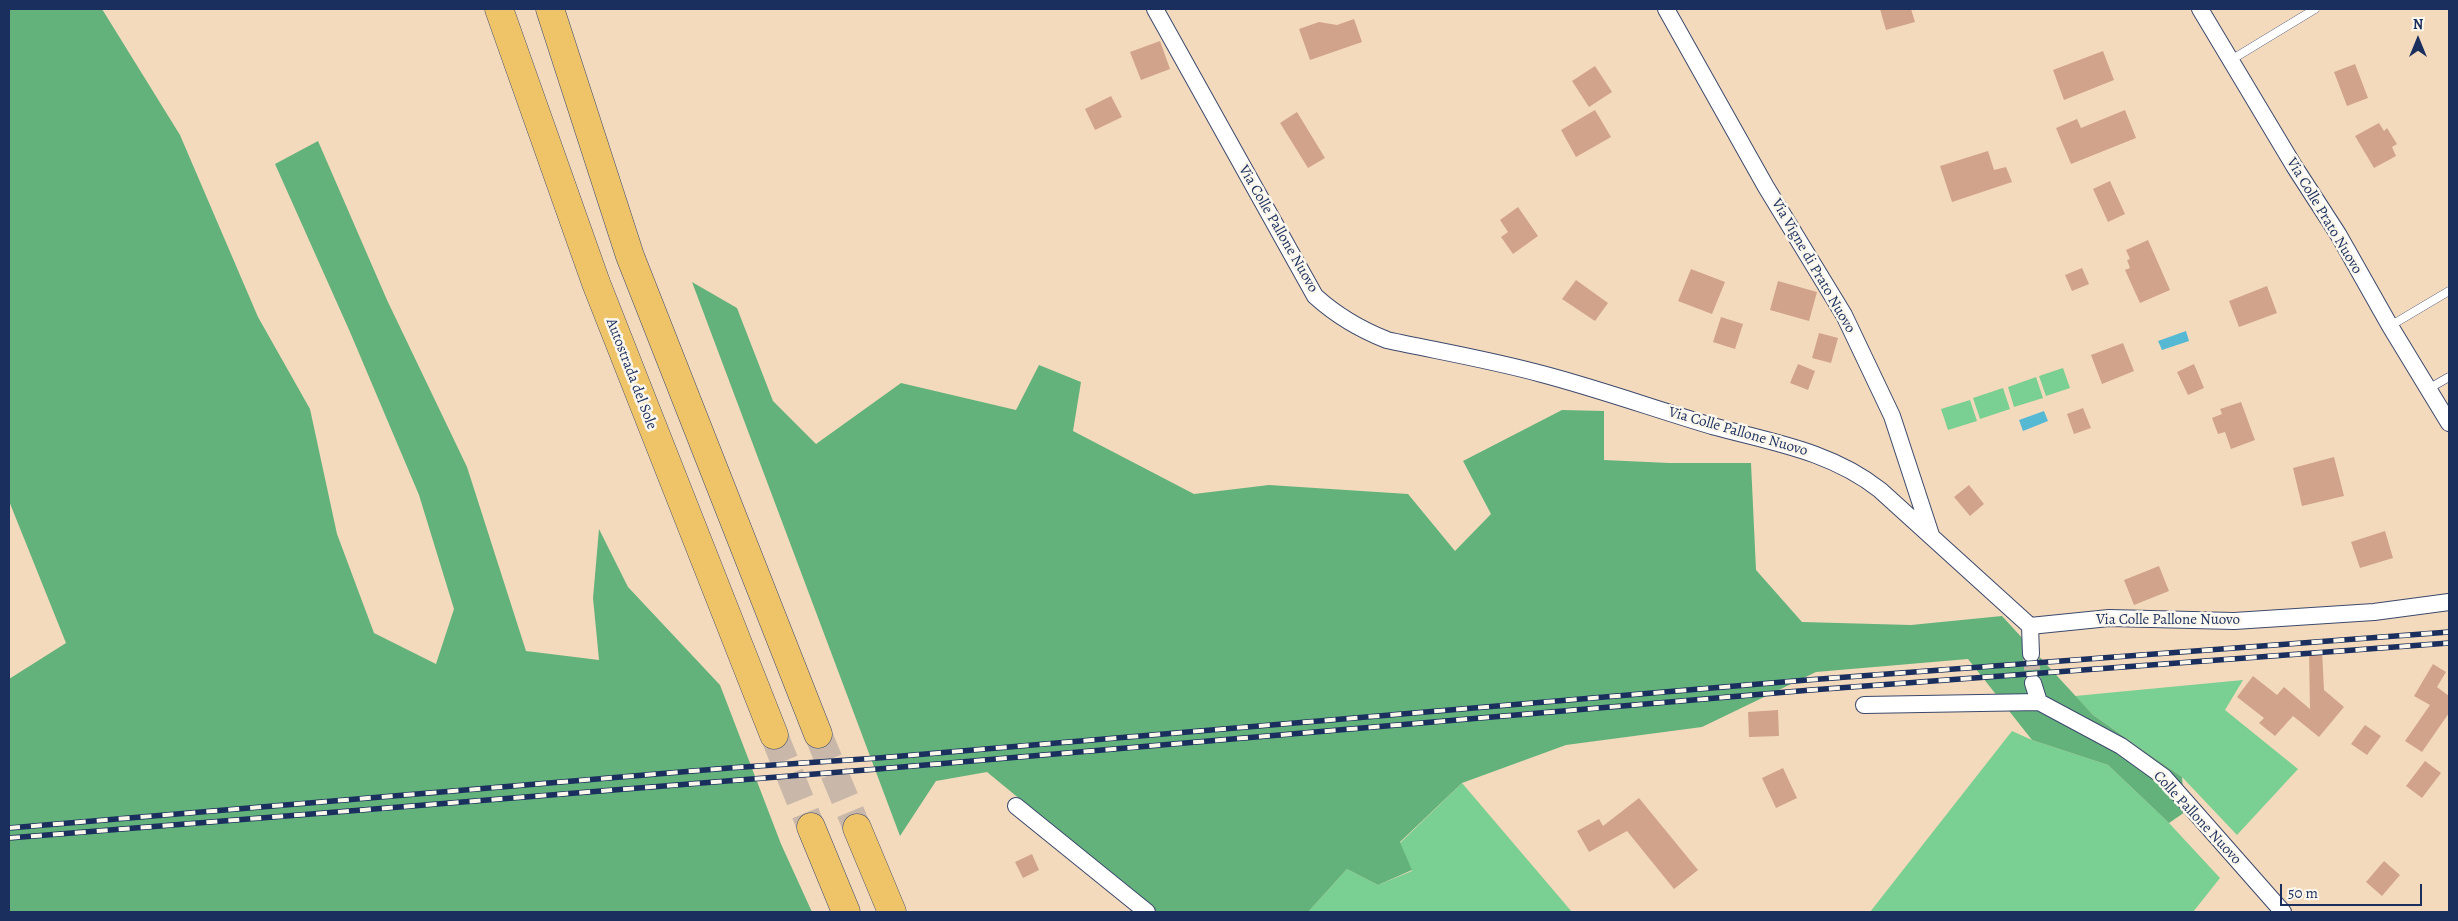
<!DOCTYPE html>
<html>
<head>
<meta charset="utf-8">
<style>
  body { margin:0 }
  #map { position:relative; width:2458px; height:921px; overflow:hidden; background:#f4dabc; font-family:Alegreya,serif }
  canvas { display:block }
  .frame { position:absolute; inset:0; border:10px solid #1b2f5e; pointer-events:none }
  .north { position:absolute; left:2393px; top:15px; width:50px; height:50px; -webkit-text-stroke:4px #fbf7ec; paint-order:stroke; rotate:0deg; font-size:14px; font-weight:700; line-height:20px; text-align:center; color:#1b2f5e }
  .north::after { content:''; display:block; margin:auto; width:18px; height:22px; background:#1b2f5e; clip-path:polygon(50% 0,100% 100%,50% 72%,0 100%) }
  .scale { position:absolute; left:2280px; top:884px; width:142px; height:22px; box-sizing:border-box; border:2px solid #1b2f5e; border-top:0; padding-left:6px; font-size:15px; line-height:18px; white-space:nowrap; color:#1b2f5e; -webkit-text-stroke:4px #fbf7ec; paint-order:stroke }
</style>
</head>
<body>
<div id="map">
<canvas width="2458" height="921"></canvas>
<div class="frame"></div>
<div class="north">N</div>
<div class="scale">50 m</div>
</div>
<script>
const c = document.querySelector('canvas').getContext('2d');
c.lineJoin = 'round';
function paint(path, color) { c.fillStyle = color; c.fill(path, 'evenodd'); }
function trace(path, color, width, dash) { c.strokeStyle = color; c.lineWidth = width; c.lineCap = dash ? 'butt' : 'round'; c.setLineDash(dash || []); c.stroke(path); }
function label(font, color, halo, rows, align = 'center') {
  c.font = font + ' Alegreya,serif'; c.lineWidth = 5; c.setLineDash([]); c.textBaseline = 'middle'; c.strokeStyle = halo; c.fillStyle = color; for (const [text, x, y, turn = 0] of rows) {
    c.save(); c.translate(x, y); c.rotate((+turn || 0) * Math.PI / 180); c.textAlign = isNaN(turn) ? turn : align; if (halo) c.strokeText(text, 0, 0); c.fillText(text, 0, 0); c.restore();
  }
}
paint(new Path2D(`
  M 2063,368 L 2070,388 L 2046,396 L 2039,376 Z
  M 2036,377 L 2043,398 L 2014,407 L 2008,387 Z
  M 2003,388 L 2010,409 L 1980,419 L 1973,398 Z
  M 1970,400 L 1977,421 L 1948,430 L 1941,409 Z
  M 2243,680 L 2225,710 L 2298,769 L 2237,835 L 2182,777 L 2093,715 L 2075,696 Z
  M 2012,731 L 2032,740 L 2108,765 L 2169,823 L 2220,878 L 2193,912 L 1870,912 Z
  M 1462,783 L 1572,912 L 1308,912 L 1347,869 L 1378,885 L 1412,871 L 1400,843 Z`), '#7acf92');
paint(new Path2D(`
  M 9,9 L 102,9 L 180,135 L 258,317 L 310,409 L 337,534 L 374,633 L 436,664 L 454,609 L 419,495 L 350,332 L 275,164 L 318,141 L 387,300 L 467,467 L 526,651 L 599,660 L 593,598 L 599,529 L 628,587 L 720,685 L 781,844 L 812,912 L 9,912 L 9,679 L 66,643 L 9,501 Z
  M 692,282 L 737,308 L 773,401 L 816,444 L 901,383 L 1016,410 L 1039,365 L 1081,382 L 1073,431 L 1194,494 L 1269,485 L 1408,494 L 1455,551 L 1491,514 L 1463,461 L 1562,410 L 1604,411 L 1604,460 L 1669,463 L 1751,463 L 1756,570 L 1802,622 L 1911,625 L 2002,616 L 2093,715 L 2182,777 L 2185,812 L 2169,823 L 2108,765 L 2032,740 L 1968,659 L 1816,672 L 1702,727 L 1566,745 L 1462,783 L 1400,842 L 1412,870 L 1378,885 L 1347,869 L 1308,912 L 1157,912 L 987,772 L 936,781 L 900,836 Z`), '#63b27c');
paint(new Path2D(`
  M 2186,331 L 2189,341 L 2162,350 L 2158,341 Z
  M 2044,411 L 2048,421 L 2023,431 L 2019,420 Z`), '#55b9d4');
paint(new Path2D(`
  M 1880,9 L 1911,9 L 1915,22 L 1886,30 Z
  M 1354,19 L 1362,42 L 1310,60 L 1299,29 L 1319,22 L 1337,25 Z
  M 1160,41 L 1170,69 L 1141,80 L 1130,52 Z
  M 2103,51 L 2114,80 L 2064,100 L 2053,70 Z
  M 2355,64 L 2368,98 L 2347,106 L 2334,72 Z
  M 1595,66 L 1612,92 L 1589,107 L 1572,81 Z
  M 1111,96 L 1122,117 L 1095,130 L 1085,109 Z
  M 1595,110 L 1611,137 L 1576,157 L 1561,130 Z
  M 2125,110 L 2136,138 L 2071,164 L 2056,128 L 2077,119 L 2081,128 Z
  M 1297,112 L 1325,158 L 1308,168 L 1280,123 Z
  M 2379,123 L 2384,131 L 2387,128 L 2397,144 L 2392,147 L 2396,156 L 2374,168 L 2355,136 Z
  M 1988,151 L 1994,170 L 2006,167 L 2012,182 L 1952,202 L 1940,166 Z
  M 2110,181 L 2125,214 L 2108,222 L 2093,189 Z
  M 1518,207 L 1538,236 L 1513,254 L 1501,237 L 1508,232 L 1500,220 Z
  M 2148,240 L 2170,290 L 2140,303 L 2125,270 L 2130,268 L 2127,260 L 2130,259 L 2126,250 Z
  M 2082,268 L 2089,284 L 2072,291 L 2065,275 Z
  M 1691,269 L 1725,282 L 1712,314 L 1678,301 Z
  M 1576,280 L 1608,303 L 1595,321 L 1562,299 Z
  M 1778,281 L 1817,292 L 1809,321 L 1770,310 Z
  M 2267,286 L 2277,313 L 2239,327 L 2229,301 Z
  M 1721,317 L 1743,324 L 1735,349 L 1713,342 Z
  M 1819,333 L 1838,338 L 1831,363 L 1812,358 Z
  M 2123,343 L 2134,371 L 2102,384 L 2091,355 Z
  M 1798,364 L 1815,371 L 1808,390 L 1790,383 Z
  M 2194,364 L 2204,388 L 2188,395 L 2177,372 Z
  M 2241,402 L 2255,440 L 2231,449 L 2225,432 L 2218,434 L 2212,418 L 2222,414 L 2220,409 Z
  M 2083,408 L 2091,428 L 2074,434 L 2067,414 Z
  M 2334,457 L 2344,496 L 2302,506 L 2293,468 Z
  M 1969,485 L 1984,504 L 1970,516 L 1954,497 Z
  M 2385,531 L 2393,558 L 2360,568 L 2351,542 Z
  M 2159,566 L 2169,591 L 2134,605 L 2124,580 Z
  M 2322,650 L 2324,690 L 2344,707 L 2319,737 L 2293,716 L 2275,736 L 2259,723 L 2264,718 L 2237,697 L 2253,676 L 2277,695 L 2284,687 L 2310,709 L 2309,651 Z
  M 2433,664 L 2446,672 L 2437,687 L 2449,696 L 2449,713 L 2422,752 L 2405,741 L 2430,705 L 2414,696 Z
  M 1778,710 L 1779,736 L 1749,737 L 1748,712 Z
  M 2365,725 L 2381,736 L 2367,755 L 2351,744 Z
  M 2425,761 L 2441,773 L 2422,798 L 2406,786 Z
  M 1783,768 L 1797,798 L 1776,808 L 1762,778 Z
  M 1639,798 L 1698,870 L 1674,889 L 1627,831 L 1589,852 L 1577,831 L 1599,819 L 1603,826 Z
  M 1032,854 L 1039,870 L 1023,878 L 1015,862 Z
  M 2384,861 L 2400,875 L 2382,896 L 2366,882 Z`), '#d1a38a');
trace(new Path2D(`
  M 2031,654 L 2033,683`), '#c9b8a9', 16, [16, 8]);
trace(new Path2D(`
  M 818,734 L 857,828
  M 774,735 L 811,827`), '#c9b8a9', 28, [28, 14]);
const service = new Path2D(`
  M 2231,60 L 2315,9
  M 2390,326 L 2449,291
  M 2428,389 L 2449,377`);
const minor = new Path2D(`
  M 1155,9 L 1315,296 C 1337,316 1359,329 1387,340 C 1438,351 1491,360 1542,374 C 1599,389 1655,409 1712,426 C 1771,442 1831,451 1880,490 L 2030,626 L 2109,618 L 2234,621 L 2374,612 L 2449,602
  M 1666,9 L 1766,187 L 1844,315 L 1892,416 L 1931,535
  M 2200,9 L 2294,166 L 2338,234 L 2390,326 L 2449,423
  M 2030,626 L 2031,654
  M 2033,683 L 2039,702 L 2121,746 L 2164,777 L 2283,912
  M 1864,705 L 2039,702
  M 1016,806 L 1147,912`);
const motorway = new Path2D(`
  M 499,9 L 596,283 L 774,735
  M 550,9 L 630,256 L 818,734
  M 811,827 L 846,912
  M 857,828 L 892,912`);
trace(service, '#3c496c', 9);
trace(minor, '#3c496c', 18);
trace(motorway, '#3c496c', 29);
trace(service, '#fff', 8);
trace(minor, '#fff', 16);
trace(motorway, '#efc469', 28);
const rail = new Path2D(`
  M 9,828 L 729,768 L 878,758 L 1807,680 L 2449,632
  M 9,838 L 878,769 L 1811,690 L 2449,643`);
trace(rail, '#1b2f5e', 5.5);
trace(rail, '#fbf7ec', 4, [11]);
label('15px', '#1b2f5e', '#fbf7ec', [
  ["Via Colle Prato Nuovo",2324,216,59],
  ["Via Colle Pallone Nuovo",1278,229,60],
  ["Via Vigne di Prato Nuovo",1813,266,60],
  ["Autostrada del Sole",631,374,69],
  ["Via Colle Pallone Nuovo",1738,432,16],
  ["Via Colle Pallone Nuovo",2168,620],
  ["Colle Pallone Nuovo",2197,818,47]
]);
</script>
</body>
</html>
